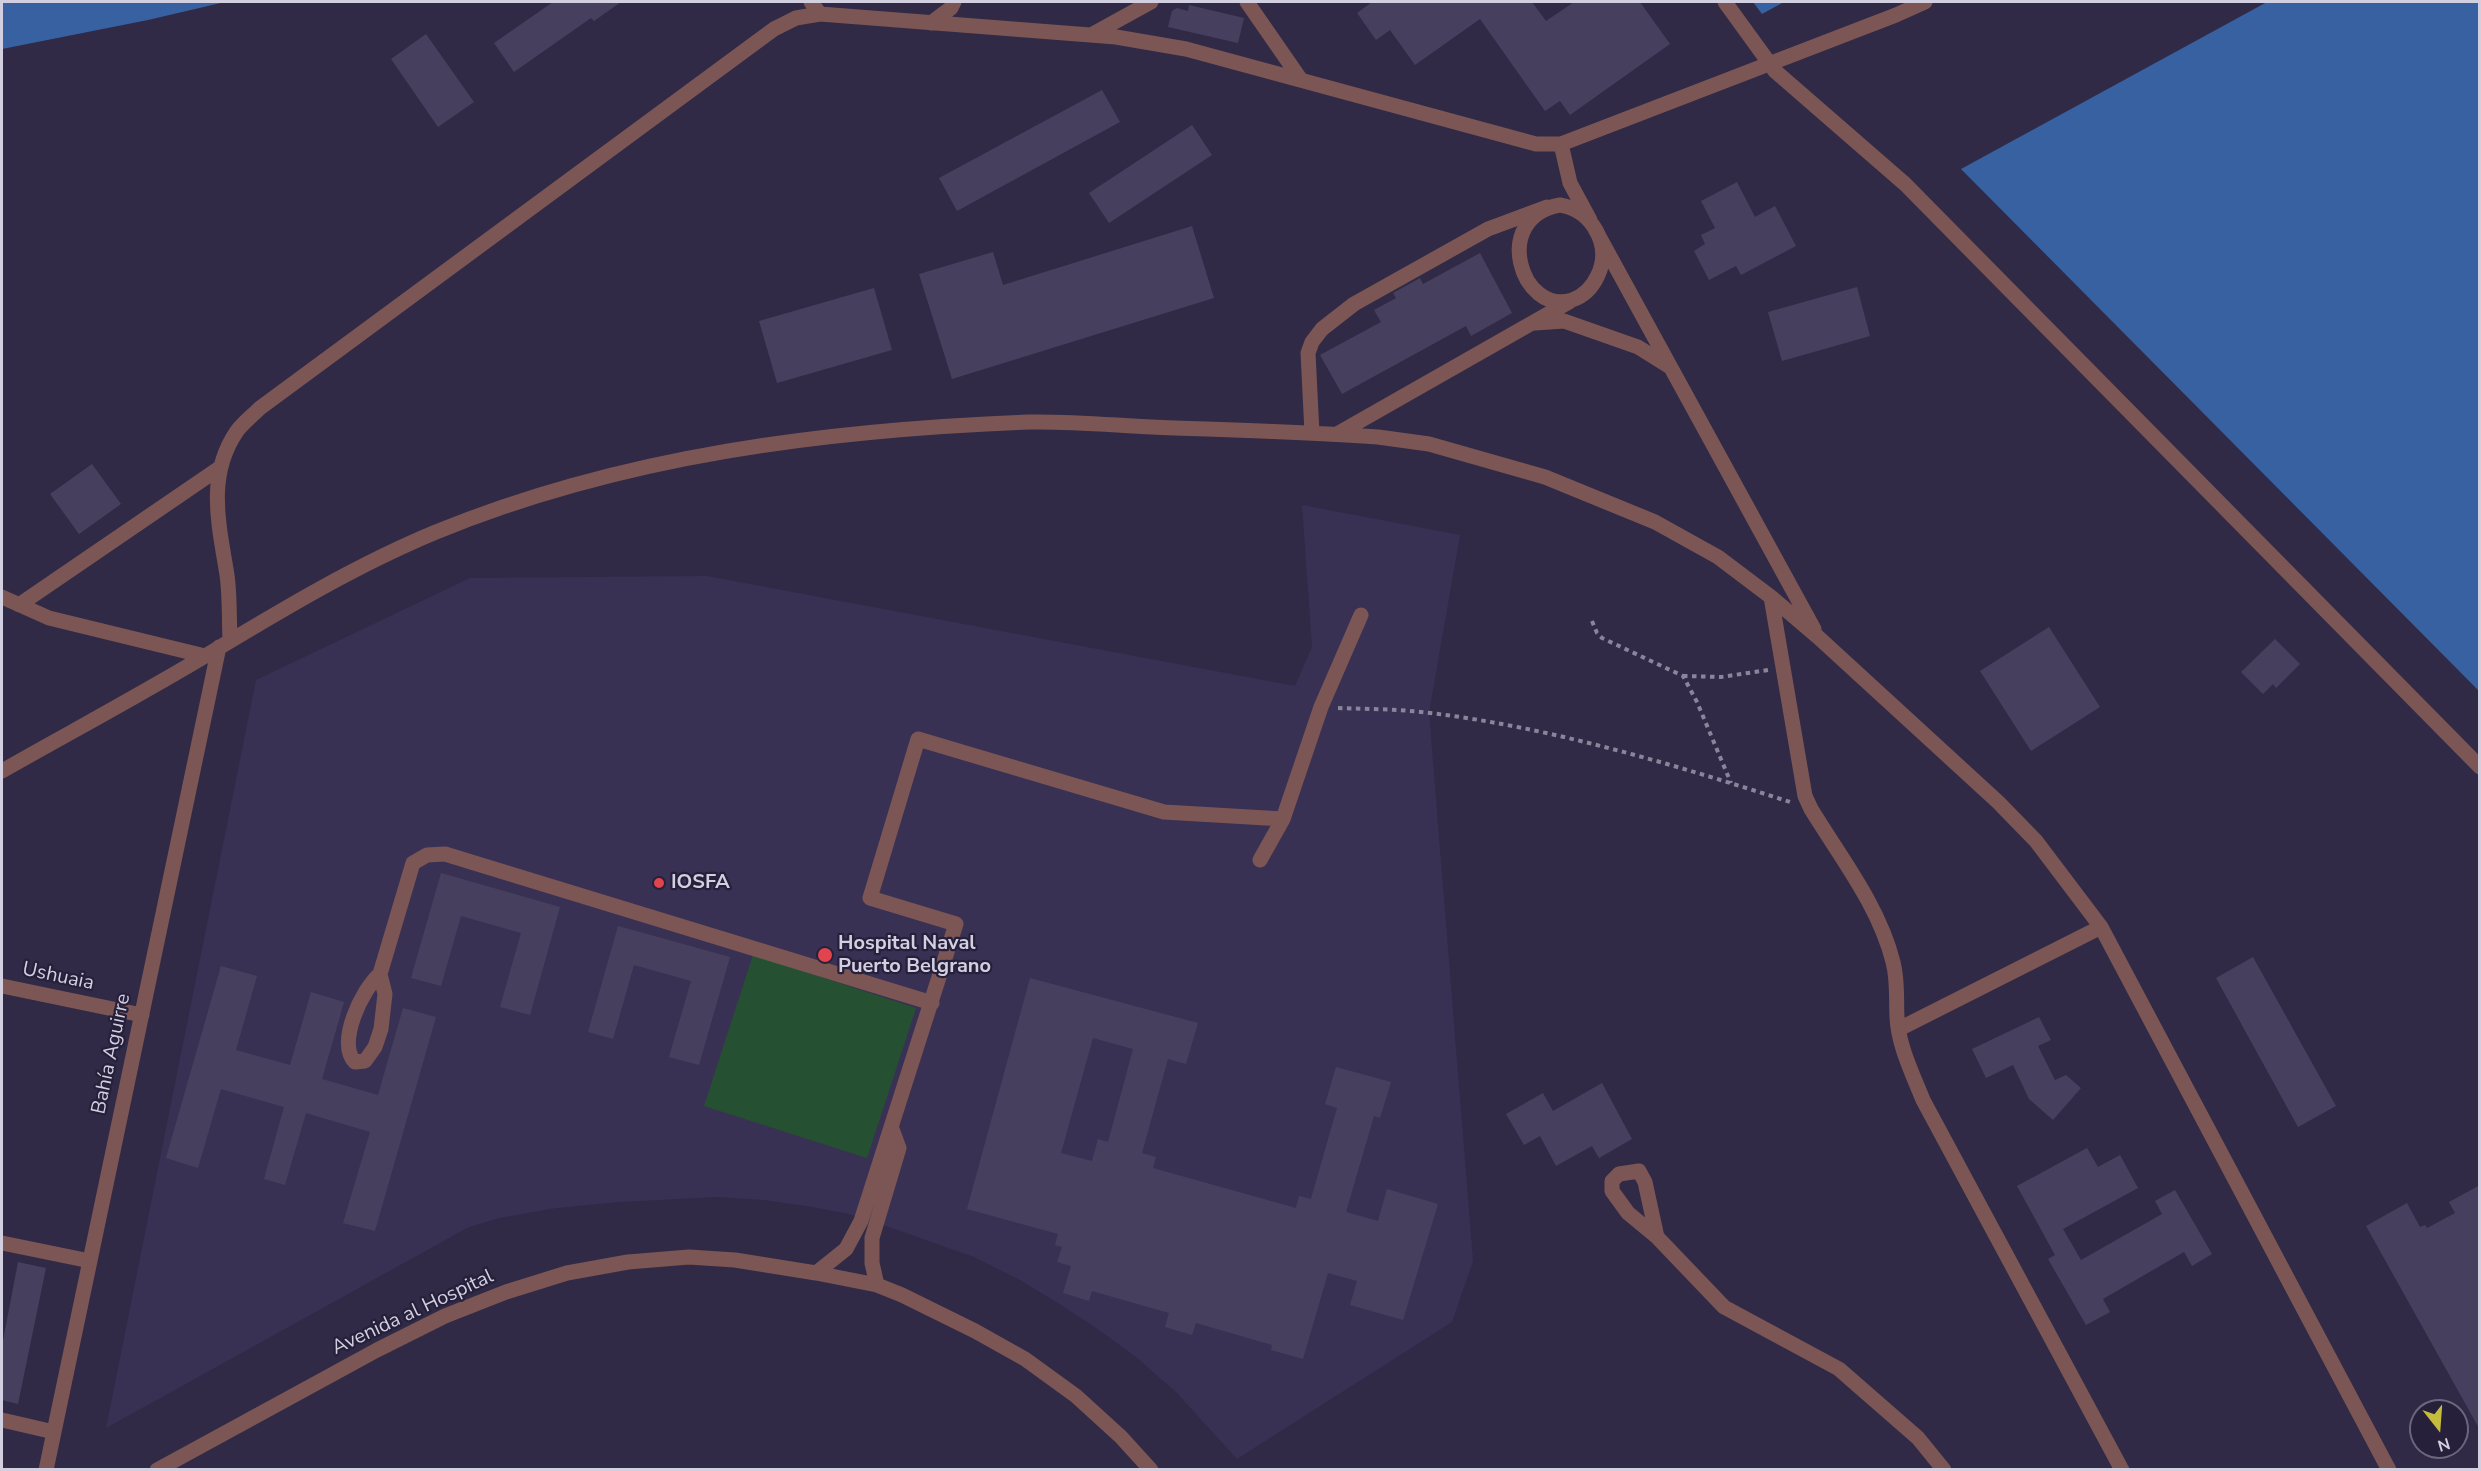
<!DOCTYPE html>
<html>
<head>
<meta charset="utf-8">
<style>
  body { margin:0 }
  #map { position:relative; width:2481px; height:1471px; overflow:hidden; background:#302a46; font-family:"Nunito Sans",sans-serif }
  canvas { display:block }
  .frame { position:absolute; inset:0; border:3px solid #d2cfe1; pointer-events:none }
  .north { position:absolute; left:2409px; top:1399px; width:60px; height:60px; box-sizing:border-box; background:#26203b; border:2px solid #6b667d; border-radius:50%; rotate:163deg; font-size:16px; font-weight:700; line-height:24px; text-align:center; color:#d2cfe1 }
  .north::after { content:''; display:block; margin:auto; width:21px; height:27px; background:#c5bc3d; clip-path:polygon(50% 0,100% 100%,50% 72%,0 100%) }
</style>
</head>
<body>
<div id="map">
<canvas width="2481" height="1471"></canvas>
<div class="frame"></div>
<div class="north">N</div>
</div>
<script>
const c = document.querySelector('canvas').getContext('2d');
c.lineJoin = 'round';
function paint(path, color) { c.fillStyle = color; c.fill(path, 'evenodd'); }
function trace(path, color, width, dash) { c.strokeStyle = color; c.lineWidth = width; c.lineCap = dash ? 'butt' : 'round'; c.setLineDash(dash || []); c.stroke(path); }
function label(font, color, halo, rows, align = 'center') {
  c.font = font + ' "Nunito Sans",sans-serif'; c.lineWidth = 4.5; c.setLineDash([]); c.textBaseline = 'middle'; c.strokeStyle = halo; c.fillStyle = color; for (const [text, x, y, turn = 0] of rows) {
    c.save(); c.translate(x, y); c.rotate((+turn || 0) * Math.PI / 180); c.textAlign = isNaN(turn) ? turn : align; if (halo) c.strokeText(text, 0, 0); c.fillText(text, 0, 0); c.restore();
  }
}
paint(new Path2D(`
  M 1302,505 L 1460,535 L 1429,713 L 1473,1261 L 1452,1322 L 1237,1459 L 1176,1392 L 1136,1357 L 1092,1325 L 1058,1303 L 1020,1280 L 974,1257 L 881,1224 L 849,1214 L 813,1207 L 764,1200 L 718,1197 L 618,1202 L 556,1208 L 499,1218 L 469,1227 L 106,1428 L 256,680 L 470,578 L 707,576 L 1295,686 L 1312,647 Z`), '#393154');
paint(new Path2D(`
  M 753,955 L 916,1008 L 867,1158 L 704,1106 Z`), '#255132');
paint(new Path2D(`
  M 2,2 L 225,2 L 148,20 L 2,49 Z
  M 1753,2 L 1784,2 L 1762,14 Z
  M 2267,2 L 2479,2 L 2479,691 L 1961,169 Z`), '#3861a2');
paint(new Path2D(`
  M 553,2 L 621,2 L 594,21 L 591,18 L 514,72 L 494,43 Z
  M 1372,2 L 1532,2 L 1546,21 L 1574,2 L 1640,2 L 1670,44 L 1570,115 L 1560,101 L 1545,111 L 1480,19 L 1415,65 L 1390,30 L 1376,40 L 1357,13 Z
  M 1189,5 L 1244,18 L 1238,43 L 1168,27 L 1172,11 L 1177,8 L 1188,11 Z
  M 426,34 L 474,102 L 438,127 L 391,59 Z
  M 1102,90 L 1120,122 L 957,211 L 939,178 Z
  M 1192,125 L 1212,155 L 1109,223 L 1089,193 Z
  M 1737,182 L 1755,217 L 1775,206 L 1796,246 L 1741,275 L 1736,266 L 1709,280 L 1694,251 L 1705,244 L 1701,235 L 1715,228 L 1701,201 Z
  M 1192,226 L 1214,298 L 952,379 L 919,274 L 993,252 L 1003,285 Z
  M 1480,253 L 1512,313 L 1471,336 L 1466,326 L 1342,394 L 1320,355 L 1381,322 L 1374,310 L 1396,298 L 1393,293 L 1420,278 L 1423,284 Z
  M 1857,287 L 1870,336 L 1782,361 L 1768,312 Z
  M 874,288 L 892,350 L 777,383 L 759,321 Z
  M 92,464 L 121,504 L 79,534 L 50,494 Z
  M 2049,627 L 2100,707 L 2031,751 L 1980,671 Z
  M 2275,639 L 2300,664 L 2276,688 L 2273,684 L 2263,694 L 2241,672 Z
  M 441,873 L 560,907 L 530,1015 L 500,1007 L 521,933 L 461,916 L 441,986 L 411,978 Z
  M 618,926 L 730,957 L 699,1065 L 669,1057 L 691,981 L 634,965 L 613,1039 L 588,1032 Z
  M 2253,957 L 2336,1106 L 2298,1127 L 2216,978 Z
  M 221,966 L 257,976 L 236,1050 L 290,1065 L 311,992 L 344,1002 L 322,1079 L 378,1095 L 403,1008 L 436,1017 L 375,1231 L 343,1223 L 370,1132 L 306,1113 L 285,1185 L 264,1179 L 284,1107 L 221,1089 L 198,1168 L 166,1158 Z
  M 1030,978 L 1198,1023 L 1186,1064 L 1168,1059 L 1142,1153 L 1156,1157 L 1153,1168 L 1296,1208 L 1299,1196 L 1311,1199 L 1337,1108 L 1325,1104 L 1336,1067 L 1391,1082 L 1380,1118 L 1374,1116 L 1346,1212 L 1378,1221 L 1387,1189 L 1438,1204 L 1403,1320 L 1350,1305 L 1357,1281 L 1328,1273 L 1303,1359 L 1271,1350 L 1272,1345 L 1196,1323 L 1192,1335 L 1165,1327 L 1169,1313 L 1092,1291 L 1089,1301 L 1063,1293 L 1071,1266 L 1057,1262 L 1062,1247 L 1055,1245 L 1058,1234 L 967,1209 ZM 1093,1038 L 1133,1049 L 1108,1142 L 1098,1139 L 1092,1161 L 1061,1153 Z
  M 2039,1017 L 2051,1040 L 2038,1046 L 2055,1080 L 2066,1075 L 2081,1088 L 2053,1120 L 2029,1099 L 2013,1065 L 1986,1078 L 1972,1049 Z
  M 1602,1083 L 1632,1139 L 1599,1158 L 1592,1146 L 1556,1166 L 1540,1136 L 1524,1145 L 1506,1114 L 1543,1093 L 1553,1111 Z
  M 2087,1148 L 2098,1167 L 2120,1155 L 2138,1188 L 2063,1229 L 2081,1260 L 2162,1214 L 2155,1201 L 2175,1190 L 2212,1254 L 2192,1266 L 2184,1252 L 2103,1299 L 2110,1312 L 2086,1325 L 2048,1259 L 2055,1255 L 2017,1186 Z
  M 2480,1185 L 2480,1430 L 2366,1226 L 2407,1203 L 2420,1227 L 2425,1225 L 2427,1228 L 2455,1213 L 2449,1202 Z
  M 18,1262 L 46,1268 L 18,1404 L 2,1400 L 2,1346 Z`), '#46405e');
trace(new Path2D(`
  M 1592,621 L 1597,633 L 1602,638 L 1683,676 L 1697,702 L 1731,783
  M 1683,676 L 1721,677 L 1768,670
  M 1338,708 C 1368,709 1399,709 1430,713 C 1549,727 1676,765 1790,802`), '#89859b', 4, [4.5, 4.5]);
trace(new Path2D(`
  M 811,2 L 820,14
  M 1247,2 L 1301,80
  M 1725,2 L 1775,71 L 1905,184 L 2480,767
  M 931,23 L 951,8 L 954,2
  M 1091,35 L 1151,2
  M 1560,205 C 1592,210 1612,245 1598,275 C 1593,286 1584,296 1572,300 C 1521,316 1490,217 1560,205 Z
  M 1590,220 L 1570,183 L 1561,144 L 1896,15 L 1925,2
  M 1595,229 L 1814,629
  M 1535,323 L 1564,321 L 1638,347 L 1670,367
  M 1312,433 L 1308,353 L 1312,342 L 1322,329 L 1354,304 L 1488,229 L 1547,207
  M 1337,434 L 1569,302
  M 2,597 L 49,618 L 205,656
  M 1771,597 L 1805,796 L 1811,809 C 1841,858 1879,906 1893,962 C 1898,981 1896,998 1897,1017 C 1898,1045 1913,1075 1923,1100 L 2122,1470
  M 19,605 L 221,467
  M 230,640 C 229,619 230,596 227,575 C 219,525 206,476 237,431 C 243,423 253,415 260,408 L 774,29 L 796,18 L 820,14 L 1116,37 L 1186,49 L 1536,144 L 1561,144
  M 2,771 C 69,733 138,696 205,656 C 280,611 354,566 436,532 C 624,455 827,430 1028,422 C 1069,421 1111,425 1152,427 C 1228,430 1303,432 1378,437 L 1429,444 L 1545,477 L 1655,522 L 1718,557 L 1771,597 L 1818,637 L 1998,802 L 2036,841 L 2101,927 L 2389,1470
  M 1283,819 L 1321,707 L 1361,615
  M 380,974 C 362,989 336,1044 355,1062 L 365,1061 L 375,1047 L 381,1029 L 385,994 L 380,974 L 413,863 L 427,855 L 445,854 L 932,1003
  M 2,986 L 142,1015
  M 1899,1029 L 2101,927
  M 1657,1237 L 1645,1182 L 1639,1171 L 1619,1174 L 1612,1181 L 1612,1191 L 1628,1213 L 1657,1237 L 1724,1307 L 1839,1369 L 1918,1438 L 1944,1470
  M 2,1243 L 90,1261
  M 816,1273 L 846,1249 L 861,1221 L 956,924 L 870,898 L 918,739 L 1164,812 L 1283,819 L 1260,860
  M 877,1285 L 872,1263 L 872,1238 L 899,1148 L 892,1129
  M 2,1420 L 54,1432
  M 46,1470 L 219,647
  M 157,1470 L 377,1350 L 445,1316 L 506,1292 L 567,1273 L 628,1262 L 689,1257 L 735,1260 L 816,1273 L 877,1285 L 902,1295 L 975,1331 L 1025,1359 L 1076,1396 L 1121,1437 L 1151,1470`), '#7c5654', 15);
for (const [x, y, r, color] of [
  [659,883,6,"#e0444e"],
  [825,955,8,"#e0444e"]
]) { const dot = new Path2D(); dot.arc(x, y, r, 0, 2 * Math.PI); c.fillStyle = color; c.fill(dot); trace(dot, '#26203b', 2); }
label('bold 20px', '#d2cfe1', '#26203b', [
  ["IOSFA",671,883],
  ["Hospital Naval",838,944],
  ["Puerto Belgrano",838,967]
], 'left');
label('20px', '#d2cfe1', '#26203b', [
  ["Ushuaia",58,977,12],
  ["Bahía Aguirre",112,1054,-78],
  ["Avenida al Hospital",413,1313,-25]
]);
</script>
</body>
</html>
